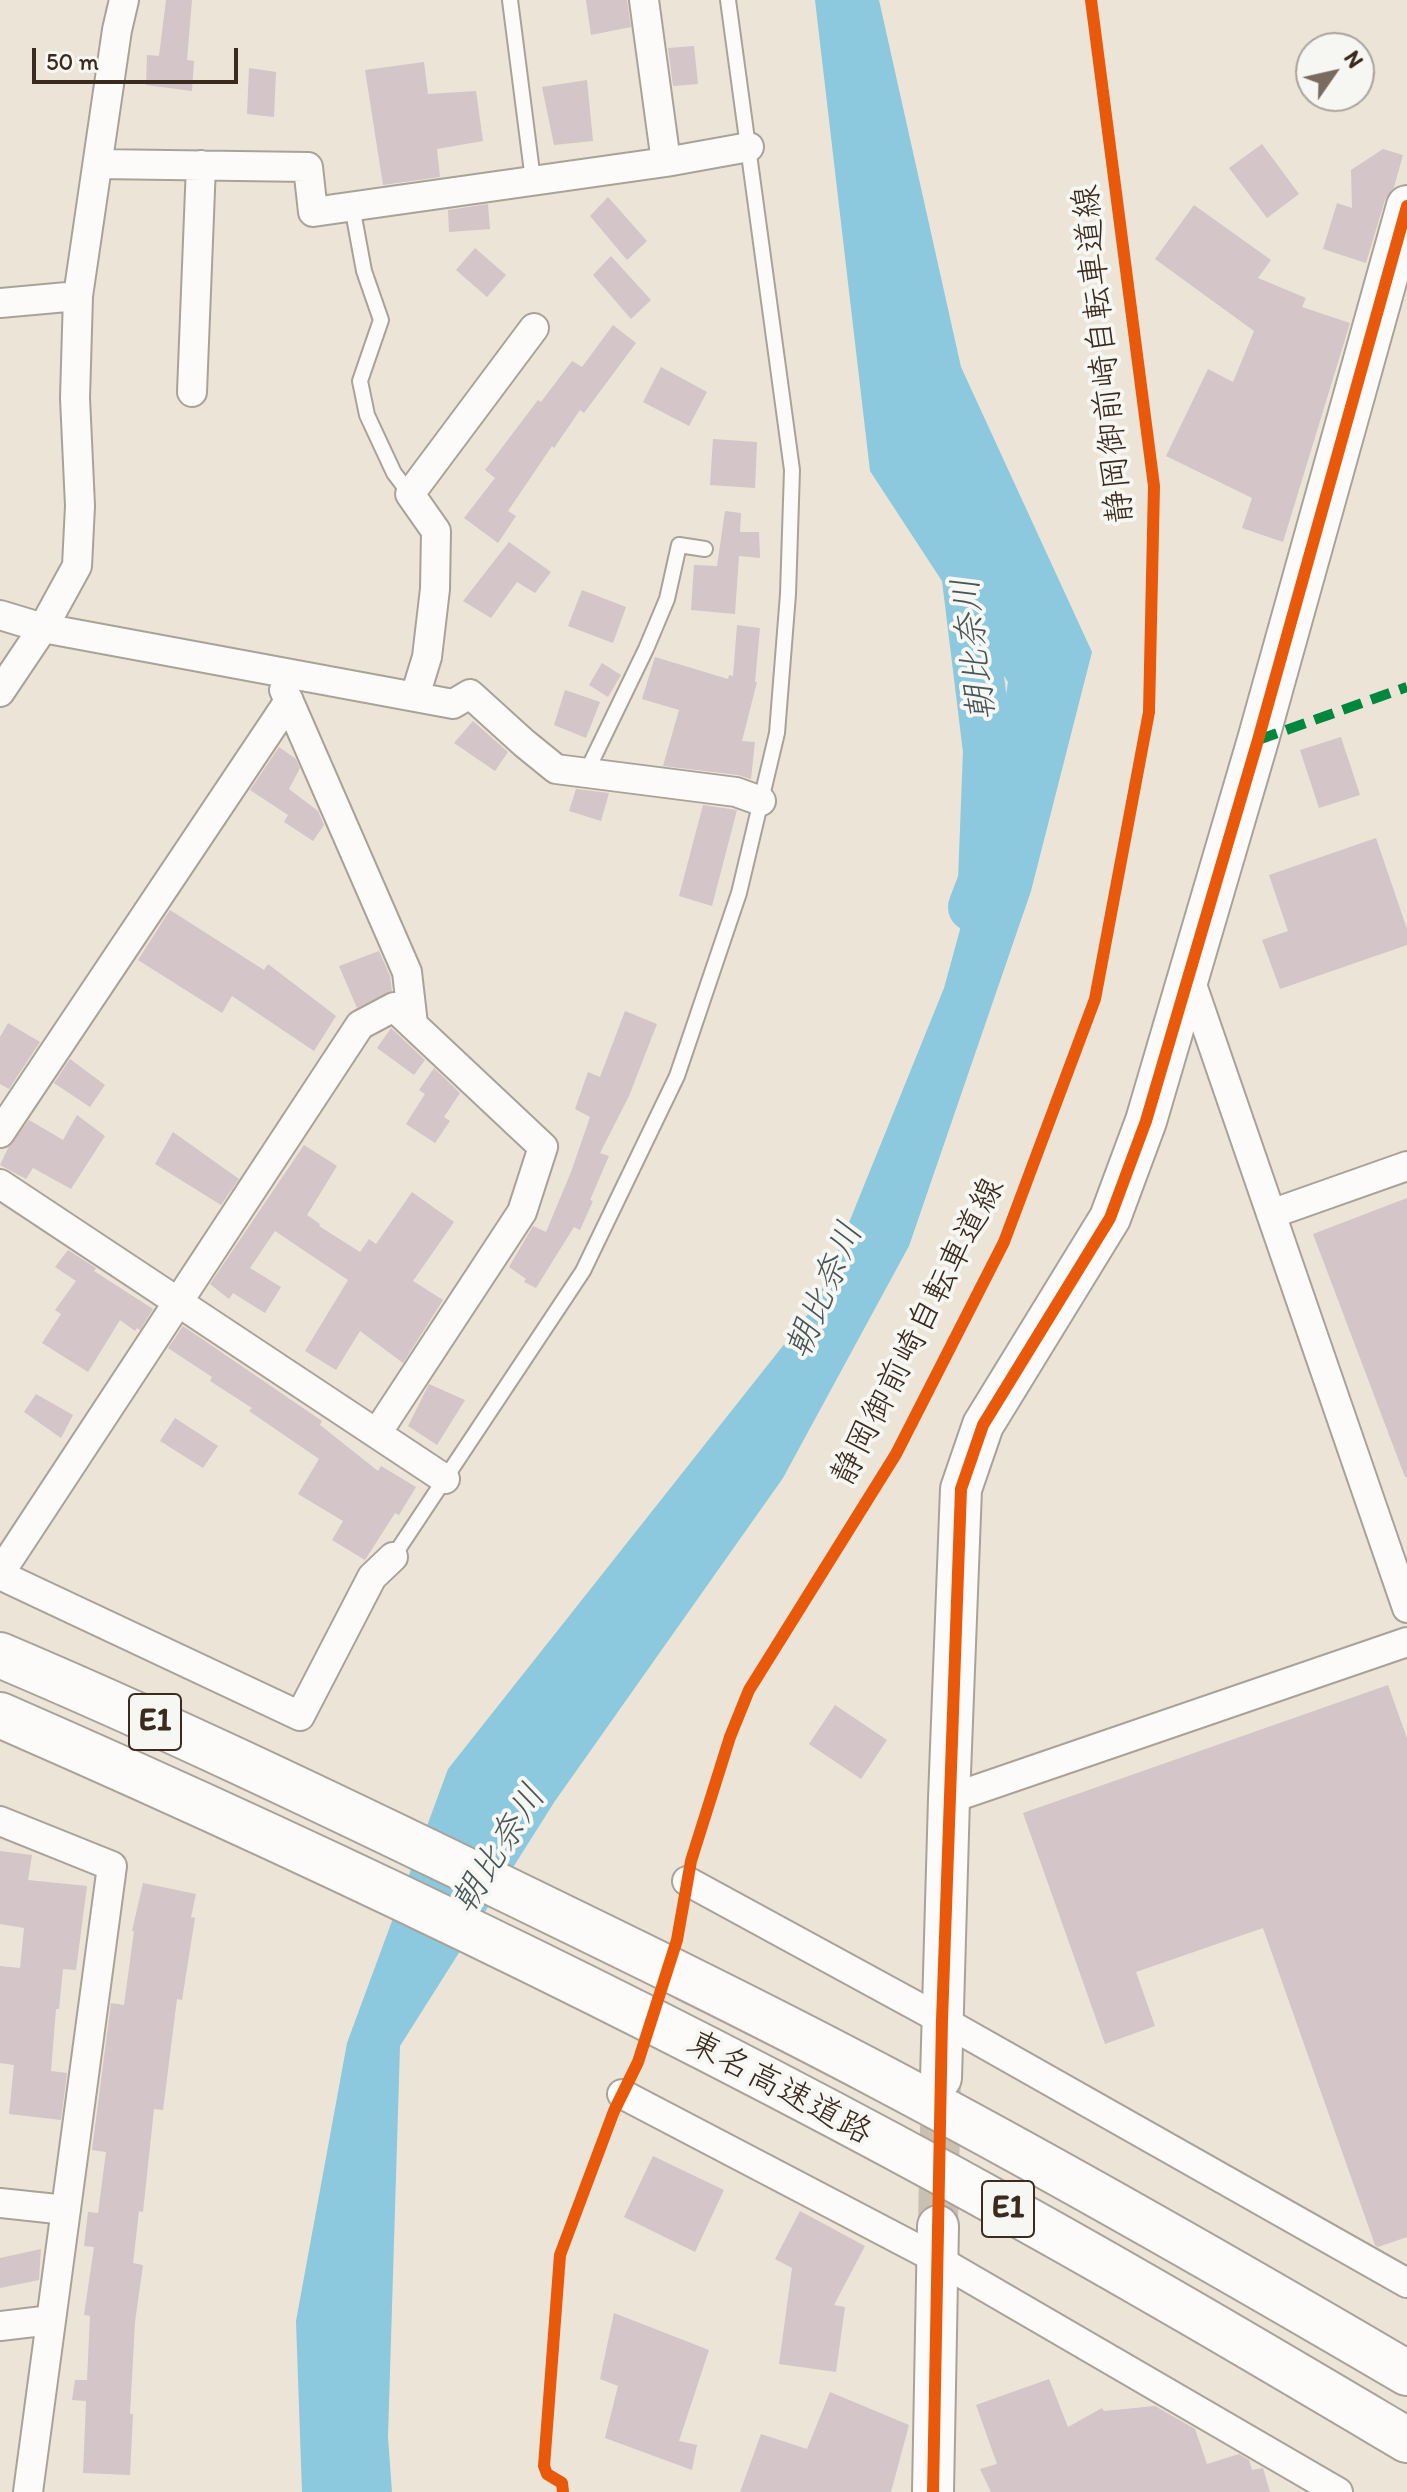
<!DOCTYPE html>
<html>
<head>
<meta charset="utf-8">
<style>
  body { margin:0 }
  #map { position:relative; width:1407px; height:2492px; overflow:hidden; background:#ece4d7; font-family:Itim,sans-serif }
  canvas { display:block }
  .north { position:absolute; left:1295px; top:32px; width:80px; height:80px; box-sizing:border-box; background:#f6f6f2; border:2px solid #aba49d; border-radius:50%; rotate:56deg; font-size:22px; font-weight:700; line-height:32px; text-align:center; color:#3b2a1e }
  .north::after { content:''; display:block; margin:auto; width:28px; height:36px; background:#796b5f; clip-path:polygon(50% 0,100% 100%,50% 72%,0 100%) }
  .scale { position:absolute; left:32px; top:48px; width:206px; height:36px; box-sizing:border-box; border:4px solid #3b2a1e; border-top:0; padding-left:10px; font-size:24px; line-height:28px; white-space:nowrap; color:#3b2a1e; -webkit-text-stroke:6px #f6f6f2; paint-order:stroke }
</style>
</head>
<body>
<div id="map">
<canvas width="1407" height="2492"></canvas>
<div class="north">N</div>
<div class="scale">50 m</div>
</div>
<script>
const c = document.querySelector('canvas').getContext('2d');
c.lineJoin = 'round';
function paint(path, color) { c.fillStyle = color; c.fill(path, 'evenodd'); }
function trace(path, color, width, dash) { c.strokeStyle = color; c.lineWidth = width; c.lineCap = dash ? 'butt' : 'round'; c.setLineDash(dash || []); c.stroke(path); }
function label(font, color, halo, rows, align = 'center') {
  c.font = font + ' Itim,"Klee One",sans-serif'; c.lineWidth = 8; c.setLineDash([]); c.textBaseline = 'middle'; c.strokeStyle = halo; c.fillStyle = color; for (const [text, x, y, turn = 0] of rows) {
    c.save(); c.translate(x, y); c.rotate((+turn || 0) * Math.PI / 180); c.textAlign = isNaN(turn) ? turn : align; if (halo) c.strokeText(text, 0, 0); c.fillText(text, 0, 0); c.restore();
  }
}
paint(new Path2D(`
  M 815,0 L 879,0 L 961,367 L 1092,652 L 1031,891 L 909,1246 L 783,1478 L 555,1801 L 400,2046 L 388,2437 L 392,2492 L 302,2492 L 296,2321 L 347,2043 L 448,1769 L 816,1304 L 944,988 L 984,842 L 1008,682 L 870,471 Z`), '#8cc8de');
trace(new Path2D(`
  M 965,563 L 988,751 L 983,881 L 973,907`), '#8cc8de', 50);
paint(new Path2D(`
  M 166,0 L 192,0 L 187,60 L 194,61 L 192,91 L 146,85 L 147,55 L 159,56 Z
  M 586,0 L 627,0 L 631,27 L 591,35 Z
  M 694,46 L 698,84 L 673,86 L 668,48 Z
  M 424,62 L 428,94 L 476,91 L 483,141 L 437,149 L 440,177 L 383,185 L 365,70 Z
  M 249,68 L 276,72 L 274,117 L 247,114 Z
  M 587,80 L 593,141 L 554,145 L 542,87 Z
  M 1262,144 L 1299,194 L 1267,218 L 1229,168 Z
  M 1383,149 L 1403,155 L 1394,187 L 1385,200 L 1366,263 L 1323,249 L 1337,203 L 1352,208 L 1351,170 Z
  M 608,197 L 647,241 L 627,260 L 590,216 Z
  M 488,204 L 490,229 L 449,232 L 448,210 Z
  M 1194,205 L 1271,260 L 1258,278 L 1306,298 L 1302,307 L 1350,323 L 1283,542 L 1242,528 L 1252,498 L 1166,456 L 1208,369 L 1233,382 L 1254,331 L 1155,259 Z
  M 475,248 L 506,275 L 487,297 L 456,270 Z
  M 611,256 L 651,300 L 631,319 L 593,275 Z
  M 613,325 L 636,343 L 584,413 L 580,410 L 554,448 L 552,446 L 508,511 L 516,516 L 498,543 L 464,518 L 495,478 L 485,470 L 538,400 L 541,402 L 572,361 L 582,367 Z
  M 661,367 L 707,392 L 689,426 L 643,402 Z
  M 713,439 L 757,442 L 755,488 L 710,485 Z
  M 725,511 L 741,513 L 740,532 L 759,532 L 760,558 L 739,556 L 735,614 L 691,610 L 694,565 L 717,566 Z
  M 509,542 L 551,572 L 535,593 L 517,582 L 491,618 L 463,601 Z
  M 582,590 L 626,607 L 613,643 L 568,626 Z
  M 737,625 L 760,628 L 755,682 L 757,682 L 742,741 L 755,742 L 751,779 L 738,775 L 663,766 L 679,710 L 642,699 L 655,657 L 728,679 L 729,675 L 733,676 Z
  M 602,663 L 621,675 L 608,697 L 589,685 Z
  M 565,690 L 600,702 L 586,738 L 554,725 Z
  M 473,721 L 508,752 L 495,771 L 454,743 Z
  M 1341,737 L 1360,795 L 1319,808 L 1300,750 Z
  M 279,747 L 296,759 L 300,768 L 289,789 L 318,811 L 324,825 L 313,841 L 284,822 L 288,815 L 250,790 Z
  M 576,789 L 609,793 L 601,821 L 569,811 Z
  M 703,805 L 737,810 L 712,906 L 679,896 Z
  M 1376,838 L 1407,929 L 1407,945 L 1280,989 L 1262,940 L 1288,931 L 1269,875 Z
  M 170,910 L 264,970 L 268,964 L 336,1016 L 314,1051 L 232,996 L 222,1013 L 138,960 Z
  M 379,951 L 390,976 L 392,991 L 357,1008 L 339,966 Z
  M 625,1011 L 657,1024 L 629,1096 L 600,1153 L 609,1156 L 590,1200 L 593,1201 L 580,1230 L 574,1227 L 536,1288 L 524,1282 L 526,1279 L 509,1267 L 533,1226 L 546,1232 L 571,1172 L 590,1117 L 575,1109 L 588,1072 L 600,1077 Z
  M 8,1023 L 40,1042 L 9,1089 L 0,1084 L 0,1037 Z
  M 391,1028 L 425,1060 L 414,1075 L 377,1048 Z
  M 70,1059 L 105,1085 L 90,1107 L 54,1083 Z
  M 434,1068 L 460,1093 L 444,1117 L 450,1121 L 435,1143 L 406,1124 L 425,1094 L 419,1090 Z
  M 77,1115 L 105,1136 L 71,1189 L 33,1168 L 26,1179 L 0,1165 L 8,1148 L 29,1120 L 63,1140 Z
  M 173,1132 L 239,1179 L 221,1205 L 155,1164 Z
  M 304,1145 L 337,1166 L 307,1215 L 320,1224 L 319,1226 L 360,1252 L 369,1239 L 376,1244 L 412,1192 L 454,1222 L 413,1281 L 443,1300 L 403,1363 L 360,1331 L 336,1370 L 305,1351 L 348,1280 L 275,1231 L 250,1268 L 281,1287 L 265,1313 L 233,1293 L 229,1299 L 210,1284 Z
  M 1407,1198 L 1407,1477 L 1405,1477 L 1313,1234 Z
  M 68,1250 L 96,1268 L 94,1271 L 153,1309 L 140,1330 L 137,1328 L 135,1331 L 120,1320 L 88,1372 L 42,1343 L 61,1314 L 55,1310 L 76,1281 L 55,1267 Z
  M 183,1326 L 322,1421 L 320,1425 L 378,1471 L 381,1466 L 416,1487 L 399,1515 L 395,1513 L 365,1560 L 332,1540 L 343,1521 L 298,1494 L 319,1459 L 249,1411 L 252,1408 L 210,1381 L 212,1377 L 168,1348 Z
  M 429,1384 L 465,1400 L 437,1445 L 408,1426 Z
  M 36,1394 L 73,1415 L 61,1438 L 24,1412 Z
  M 175,1418 L 218,1446 L 203,1468 L 160,1441 Z
  M 1388,1685 L 1407,1738 L 1407,2237 L 1378,2247 L 1375,2245 L 1263,1928 L 1136,1972 L 1155,2026 L 1105,2044 L 1023,1813 Z
  M 835,1705 L 887,1740 L 861,1779 L 809,1744 Z
  M 0,1851 L 32,1855 L 28,1880 L 87,1886 L 76,1970 L 63,1969 L 59,2009 L 56,2009 L 51,2071 L 67,2073 L 61,2120 L 9,2114 L 14,2065 L 0,2063 L 0,1966 L 20,1968 L 24,1928 L 0,1924 Z
  M 143,1883 L 196,1894 L 191,1917 L 195,1918 L 182,2000 L 177,1999 L 163,2110 L 154,2109 L 143,2212 L 139,2211 L 133,2263 L 143,2265 L 135,2322 L 130,2414 L 133,2414 L 130,2475 L 83,2473 L 86,2401 L 72,2400 L 75,2380 L 87,2380 L 90,2316 L 84,2315 L 94,2247 L 84,2246 L 88,2212 L 98,2213 L 106,2152 L 92,2150 L 111,2003 L 124,2005 L 134,1931 L 132,1931 Z
  M 653,2156 L 724,2190 L 695,2252 L 624,2217 Z
  M 800,2211 L 865,2246 L 834,2305 L 845,2307 L 836,2372 L 779,2364 L 792,2268 L 775,2259 Z
  M 41,2249 L 39,2280 L 0,2288 L 0,2258 Z
  M 614,2313 L 709,2350 L 679,2441 L 697,2445 L 692,2470 L 605,2438 L 618,2386 L 600,2379 Z
  M 1049,2379 L 1068,2427 L 1102,2408 L 1104,2411 L 1155,2406 L 1195,2429 L 1207,2464 L 1239,2454 L 1249,2460 L 1252,2470 L 1263,2468 L 1270,2492 L 991,2492 L 980,2469 L 997,2464 L 976,2405 Z
  M 830,2392 L 909,2425 L 891,2492 L 740,2492 L 761,2434 L 807,2449 Z`), '#d3c5c8');
trace(new Path2D(`
  M 938,2226 L 941,2078`), '#c9bfb2', 40, [40, 20]);
const lane = new Path2D(`
  M 510,0 L 533,180
  M 352,206 L 364,271 L 381,320 L 360,381 L 367,415 L 394,473 L 410,494
  M 586,773 L 646,649 L 667,599 L 679,545 L 705,549
  M 393,1557 L 583,1271 L 677,1076 L 739,893 L 777,733 L 788,594 L 792,470 L 728,0`);
const street = new Path2D(`
  M 644,0 L 666,162
  M 98,164 L 308,167 L 313,212 L 666,162 L 749,147
  M 0,303 L 78,296
  M 192,392 L 201,165
  M 0,615 L 43,628 L 453,704 L 470,694 L 524,743 L 556,769 L 736,792 L 761,801
  M 284,690 L 407,972 L 413,1024
  M 0,692 L 43,628 L 77,566 L 80,506 L 75,398 L 78,296 L 117,30 L 124,0
  M 415,696 L 427,657 L 435,589 L 436,531 L 410,494 L 534,328
  M 1189,976 L 1407,1608
  M 0,1133 L 289,701
  M 0,1184 L 445,1479
  M 1271,1214 L 1407,1166
  M 0,1573 L 360,1025 L 394,1007 L 543,1147 L 522,1212 L 377,1433
  M 0,1575 L 300,1716 L 372,1577 L 393,1557
  M 949,1799 L 1407,1642
  M 0,1821 L 112,1866 L 28,2492
  M 687,1881 L 942,2020 L 1407,2283
  M 622,2094 L 937,2259 L 1338,2492
  M 0,2203 L 66,2210
  M 0,2326 L 51,2320`);
const secondary = new Path2D(`
  M 941,2078 L 949,1799 L 961,1489 L 983,1425 L 1110,1218 L 1146,1121 L 1258,740 L 1407,206
  M 933,2492 L 938,2226`);
const highway = new Path2D(`
  M 0,1655 C 156,1721 309,1794 462,1868 C 602,1936 743,2004 881,2077 C 1059,2171 1233,2271 1407,2373
  M 0,1715 C 341,1864 681,2028 1008,2209 C 1142,2283 1275,2362 1407,2440`);
trace(lane, '#a9a299', 18);
trace(street, '#a9a299', 32);
trace(secondary, '#a9a299', 44);
trace(highway, '#a9a299', 48);
trace(lane, '#fcfbf9', 14);
trace(street, '#fcfbf9', 28);
trace(secondary, '#fcfbf9', 40);
trace(highway, '#fcfbf9', 44);
trace(new Path2D(`
  M 1258,740 L 1407,687`), '#00873e', 10, [20, 10]);
trace(new Path2D(`
  M 563,2492 L 562,2483 L 547,2474 L 544,2466 L 560,2255 L 614,2111 L 638,2062 L 677,1940 L 691,1861 L 730,1737 L 749,1690 L 896,1454 L 1004,1242 L 1095,999 L 1149,712 L 1154,486 L 1091,0
  M 933,2492 L 942,2020 L 961,1489 L 983,1425 L 1110,1218 L 1146,1121 L 1258,740 L 1407,206`), '#e8590c', 12);
for (const [x, y, w] of [
  [155,1722,52],
  [1008,2209,52]
]) { const box = new Path2D(); box.roundRect(x - w / 2, y - 28, w, 56, 6); c.fillStyle = '#f6f6f2'; c.fill(box); trace(box, '#3b2a1e', 2); }
label('bold 32px', '#3b2a1e', null, [
  ["E1",155,1722],
  ["E1",1008,2209]
]);
label('34px', '#3b2a1e', '#f6f6f2', [
  ["静岡御前崎自転車道線",1105,354,-96],
  ["静岡御前崎自転車道線",919,1332,-63],
  ["東名高速道路",779,2089,28]
]);
label('italic 36px', '#475658', '#f6f6f2', [
  ["朝比奈川",976,649,-97],
  ["朝比奈川",826,1291,-67],
  ["朝比奈川",500,1850,-58]
]);
</script>
</body>
</html>
